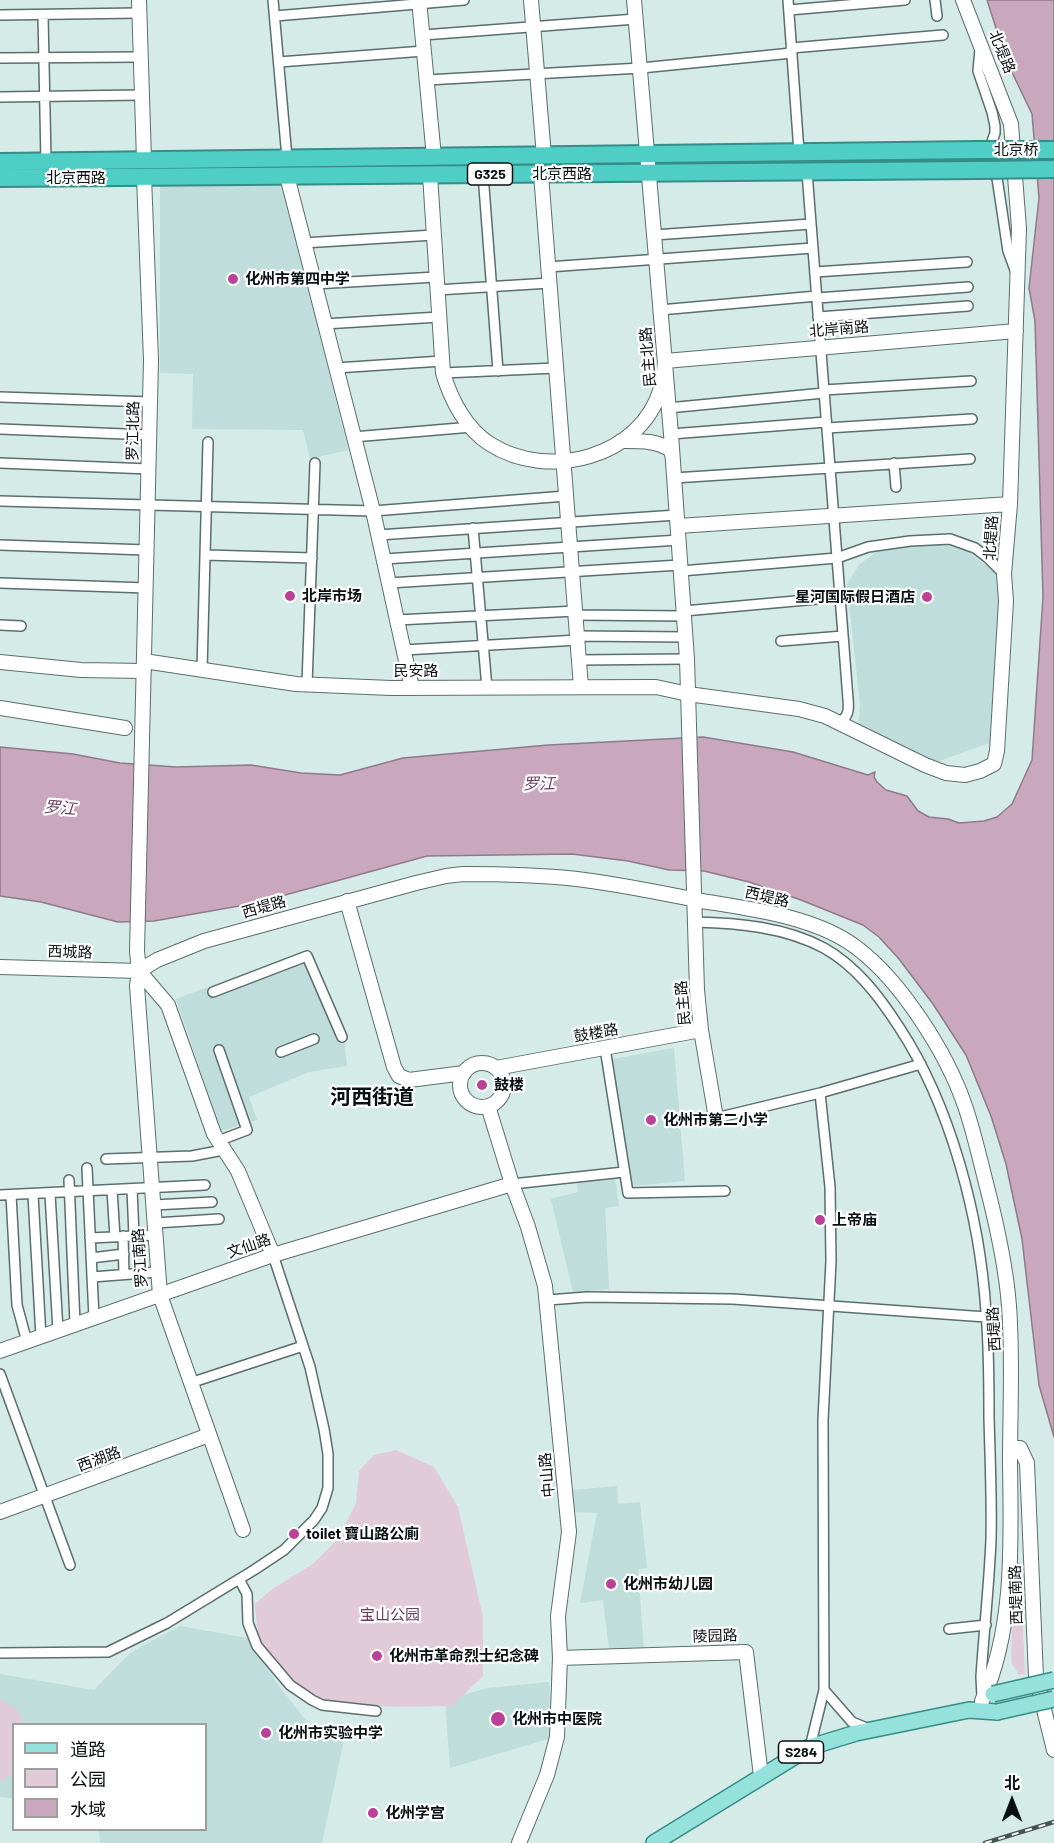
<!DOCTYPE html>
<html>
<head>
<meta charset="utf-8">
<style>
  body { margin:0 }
  #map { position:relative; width:1054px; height:1843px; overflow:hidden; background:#d4ebe8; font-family:Barlow,"Noto Sans SC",sans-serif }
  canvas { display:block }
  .legend { position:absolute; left:12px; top:1723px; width:195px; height:108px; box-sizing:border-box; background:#fff; border:2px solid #9d9f9f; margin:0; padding:8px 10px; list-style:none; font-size:18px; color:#091010 }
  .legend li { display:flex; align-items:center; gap:12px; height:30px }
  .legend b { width:30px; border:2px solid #9d9f9f }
  .north { position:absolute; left:982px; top:1771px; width:60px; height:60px; -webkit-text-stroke:4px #fff; paint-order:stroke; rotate:0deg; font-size:16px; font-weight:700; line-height:24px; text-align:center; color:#091010 }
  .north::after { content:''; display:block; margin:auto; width:21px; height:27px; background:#091010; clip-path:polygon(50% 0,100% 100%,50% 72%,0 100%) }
</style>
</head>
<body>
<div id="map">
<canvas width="1054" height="1843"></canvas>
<ul class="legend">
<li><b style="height:8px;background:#95e2dd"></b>道路</li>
<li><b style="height:16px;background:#e2cbd9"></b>公园</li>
<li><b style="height:16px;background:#c9a8bd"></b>水域</li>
</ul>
<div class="north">北</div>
</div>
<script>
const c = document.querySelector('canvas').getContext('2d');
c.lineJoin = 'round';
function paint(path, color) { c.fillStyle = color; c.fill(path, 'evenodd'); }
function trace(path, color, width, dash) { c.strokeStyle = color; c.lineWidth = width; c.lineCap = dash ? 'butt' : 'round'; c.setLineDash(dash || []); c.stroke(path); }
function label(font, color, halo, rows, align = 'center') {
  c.font = font + ' Barlow,"Noto Sans SC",sans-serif'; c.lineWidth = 4.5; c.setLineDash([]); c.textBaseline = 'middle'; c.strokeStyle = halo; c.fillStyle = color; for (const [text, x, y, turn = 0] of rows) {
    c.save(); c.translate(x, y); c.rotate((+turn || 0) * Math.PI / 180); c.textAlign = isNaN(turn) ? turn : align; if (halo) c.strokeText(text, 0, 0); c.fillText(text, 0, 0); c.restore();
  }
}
paint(new Path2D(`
  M 282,183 L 348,450 L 310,459 L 303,430 L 192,429 L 193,374 L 160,373 L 160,184 Z
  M 926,544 L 962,547 L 996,573 L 1003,599 L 992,742 L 934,763 L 858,725 L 860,705 L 847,584 L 859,565 L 880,549 Z
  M 309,949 L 343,1027 L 347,1066 L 309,1072 L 249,1097 L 257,1120 L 221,1131 L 176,999 Z
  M 674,1048 L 685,1181 L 631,1186 L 612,1059 Z
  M 615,1178 L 619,1206 L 605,1208 L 609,1289 L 573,1292 L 551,1199 L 578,1192 L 577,1183 Z
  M 617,1486 L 618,1504 L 640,1502 L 647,1568 L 638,1569 L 644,1651 L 609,1650 L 603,1600 L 580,1603 L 597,1513 L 574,1512 L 573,1490 Z
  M 180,1626 L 247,1638 L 279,1686 L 310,1726 L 344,1740 L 322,1843 L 100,1843 L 99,1830 L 206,1830 L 206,1724 L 14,1724 L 13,1798 L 0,1797 L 0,1674 L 94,1690 L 131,1652 Z
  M 549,1682 L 551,1738 L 450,1768 L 445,1700 L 488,1688 Z`), '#bedddb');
paint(new Path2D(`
  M 396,1450 L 434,1467 L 458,1507 L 483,1617 L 483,1676 L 452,1706 L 402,1707 L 326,1704 L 307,1694 L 258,1642 L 255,1604 L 272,1589 L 313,1564 L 339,1538 L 356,1503 L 359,1471 L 374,1455 Z
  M 1016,1562 L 1020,1562 L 1025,1674 L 1019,1675 L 1012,1664 L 1011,1653 Z
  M 0,1699 L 17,1709 L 24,1724 L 14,1724 L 13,1773 L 0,1782 Z`), '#e2cbd9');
const water = new Path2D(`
  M 987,0 L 1054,0 L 1054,1437 L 1039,1385 L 1022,1239 L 1006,1164 L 991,1116 L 966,1055 L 933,1004 L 899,959 L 879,937 L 863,925 L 801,900 L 749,882 L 704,871 L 669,870 L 628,861 L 572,854 L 427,856 L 256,903 L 154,921 L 118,922 L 41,902 L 0,896 L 0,747 L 73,754 L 120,763 L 176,767 L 251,765 L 301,773 L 340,775 L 403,758 L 548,745 L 703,737 L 793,752 L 868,775 L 875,772 L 874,777 L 877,782 L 886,790 L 907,796 L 918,811 L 929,817 L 948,819 L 959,823 L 984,821 L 997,817 L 1012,804 L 1032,760 L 1043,597 L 1035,321 L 1029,288 L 1039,198 L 1032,114 L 1007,62 Z`);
paint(water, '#c9a8bd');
trace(water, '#8f7a89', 1.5);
const street = new Path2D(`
  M 273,0 L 287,158
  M 788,0 L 799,152
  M 935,0 L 937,16
  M 789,10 L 905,0
  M 0,15 L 139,13
  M 43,15 L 46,161
  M 275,16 L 464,0
  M 423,35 L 636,19
  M 791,48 L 943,35
  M 980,49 L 978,71 L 992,112 L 995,126 L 995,133 L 989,150
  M 0,58 L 140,57
  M 279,62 L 424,51
  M 427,80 L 641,68 L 792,53
  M 0,97 L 141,95
  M 989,170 L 997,178 L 1008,251 L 1015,270
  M 807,172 L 848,699 C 849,709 849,717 839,722
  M 483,174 L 498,371
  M 654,235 L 811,224
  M 303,243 L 434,235
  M 548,267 L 813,248
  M 815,272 L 967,262
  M 314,284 L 436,277
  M 437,290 L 550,283
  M 817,298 L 968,287
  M 660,310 L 817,296
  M 818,317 L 968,306
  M 324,324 L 439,317
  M 336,368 L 442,361
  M 443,373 L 556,368
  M 824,390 L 971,381
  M 0,397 L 150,402
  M 668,408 L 824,393
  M 827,428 L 972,419
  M 0,429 L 150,435
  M 671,434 L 826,422
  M 353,437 L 472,427
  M 0,463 L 149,469
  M 894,463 L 896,487
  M 674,478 L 970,459
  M 0,501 L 373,511 L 566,496
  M 473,528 L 487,688
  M 378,535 L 677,515
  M 0,545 L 147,550
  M 205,555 L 312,558
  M 384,559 L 679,540
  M 681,571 L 837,558 L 868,547 L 910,541 L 950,539 L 975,548 L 988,558 L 1004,574
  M 0,583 L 147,588
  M 389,583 L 680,565
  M 684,611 L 840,597
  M 576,615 L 684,616
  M 397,620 L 576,611
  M 0,625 L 21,626
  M 578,636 L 686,637
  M 781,641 L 843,636
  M 404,650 L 578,640
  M 579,660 L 687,659
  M 202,670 L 208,442
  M 307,684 L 315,463
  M 695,922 C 738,923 785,927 824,948 C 856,966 879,996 899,1027 C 951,1106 980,1218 986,1312 C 989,1347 989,1382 989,1417 C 990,1458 992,1499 991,1540 C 989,1586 984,1631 981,1677 L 982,1696
  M 213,992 L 307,956 L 342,1037
  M 605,1048 L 628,1193 L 725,1191
  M 281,1052 L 314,1039
  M 716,1118 L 820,1093 L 921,1064
  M 218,1141 L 247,1130 L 219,1050
  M 106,1159 L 192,1156 L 223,1150
  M 87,1168 L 94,1318
  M 69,1180 L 75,1324
  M 512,1184 L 624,1172
  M 132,1189 L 134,1236
  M 112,1190 L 115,1237
  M 50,1194 L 58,1331
  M 0,1195 L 205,1185
  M 11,1195 L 17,1305 L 27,1342
  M 33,1195 L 41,1337
  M 153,1205 L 212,1202
  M 155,1223 L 219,1219
  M 123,1236 L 124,1274
  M 90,1238 L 155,1235
  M 91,1258 L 124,1254
  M 92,1277 L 158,1272
  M 548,1300 L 587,1297 L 733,1299 L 986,1317
  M 0,1374 L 70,1565
  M 190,1383 L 303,1346
  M 239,1579 L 247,1594 L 248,1623 L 257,1646 L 290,1685 L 312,1700 L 322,1705 L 376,1711
  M 949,1629 L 986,1625
  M 0,1653 L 108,1652 L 167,1623 L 254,1570 L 284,1550 L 314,1520 L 322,1508 L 328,1488 L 328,1454 L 324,1429 L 310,1367 L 273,1255
  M 824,1690 L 852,1722 L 869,1729
  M 810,1747 L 824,1690 L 823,1420 L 831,1261 L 830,1187 L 820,1093`);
const secondary = new Path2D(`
  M 139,0 L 144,160
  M 419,0 L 434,157
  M 531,0 L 544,156
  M 634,0 L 671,434 L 687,659 L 697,990 L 701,1030 L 716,1118
  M 541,174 L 581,687
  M 430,175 L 443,373 C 451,400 466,429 490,444 C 548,481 641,458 661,388 C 664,380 664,370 665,361 L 1016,331
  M 287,176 L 373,511 L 412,688
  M 144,177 L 151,360 L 137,951 L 139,971 L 168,1005 L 214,1134 L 238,1171 L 273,1255
  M 621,441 C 640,441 655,440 671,450 L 672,455
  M 678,526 L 1010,504
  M 144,661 L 296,684 L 391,688 L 656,687 L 688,694 L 799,709 L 825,716 L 925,765 L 946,773 L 965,775 L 980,771 L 994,764 L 997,751 L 1006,601 L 1004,574 L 1010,504 L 1019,228 L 1011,124 L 963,0
  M 0,662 L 81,670 L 144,671
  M 0,708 L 125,728
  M 347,901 L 394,1067 L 399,1076 L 409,1080 L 464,1073
  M 0,967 L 139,971
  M 139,971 L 157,960 L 204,941 L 416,883 L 446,876 L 463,874 C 501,874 540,875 577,879 C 619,884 661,893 702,901 C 751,909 817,917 857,948 C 901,981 947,1053 965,1106 C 974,1132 980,1160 987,1187 C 997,1226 1006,1266 1009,1306 C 1013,1359 1010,1410 1010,1463 C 1011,1542 1015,1627 982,1701
  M 139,971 L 137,986 L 160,1295 L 243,1530
  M460 1085a22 22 0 1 1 44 0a22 22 0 1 1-44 0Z
  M 496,1068 L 701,1030
  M 488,1106 L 512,1184 L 528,1227 L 545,1286 L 569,1532 L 558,1616 L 560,1658 L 557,1737 L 547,1775 L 519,1843
  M 0,1351 L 273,1255 L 512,1184
  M 1010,1448 L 1020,1448 L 1027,1463 L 1036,1677 L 1054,1750
  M 0,1512 L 209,1435
  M 560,1658 L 746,1652 L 761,1776`);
const primary = new Path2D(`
  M 654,1843 L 810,1747 L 856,1733 L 969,1710 L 997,1712`);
const highway = new Path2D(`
  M 0,162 L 978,150
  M 0,178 L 979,170`);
trace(street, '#5b6e6c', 12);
trace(secondary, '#5b6e6c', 16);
trace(primary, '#368c86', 18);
trace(highway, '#368c86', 20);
trace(street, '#fff', 9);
trace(secondary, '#fff', 14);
trace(primary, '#95e2dd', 15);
trace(highway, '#4fcec6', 16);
const rail = new Path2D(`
  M 985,1843 L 1054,1822`);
trace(rail, '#465251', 4.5);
trace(rail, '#fff', 2, [7]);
const primaryBridge = new Path2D(`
  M 993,1694 L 1054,1680
  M 997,1712 L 1054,1699`);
const highwayBridge = new Path2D(`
  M 978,150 L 1054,150
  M 979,170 L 1054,169`);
trace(primaryBridge, '#368c86', 18, []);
trace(highwayBridge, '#368c86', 20, []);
trace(primaryBridge, '#95e2dd', 15);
trace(highwayBridge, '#4fcec6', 16);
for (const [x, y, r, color] of [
  [233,279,6,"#b94298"],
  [290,596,6,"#b94298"],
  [927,597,6,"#b94298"],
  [482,1085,6,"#b94298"],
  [651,1120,6,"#b94298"],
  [820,1220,6,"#b94298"],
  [294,1534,6,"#b94298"],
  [611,1584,6,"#b94298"],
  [377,1656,6,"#b94298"],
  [498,1719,8,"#b94298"],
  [266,1733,6,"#b94298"],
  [373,1813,6,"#b94298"]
]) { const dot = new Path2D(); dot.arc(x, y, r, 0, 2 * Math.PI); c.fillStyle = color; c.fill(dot); trace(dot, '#fff', 2); }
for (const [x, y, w] of [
  [490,174,45],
  [801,1752,45]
]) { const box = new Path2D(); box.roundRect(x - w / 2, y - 11, w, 22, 4.5); c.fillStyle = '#fff'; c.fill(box); trace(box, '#091010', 1.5); }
label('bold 14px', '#091010', null, [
  ["G325",490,174],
  ["S284",801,1752]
]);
label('15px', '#091010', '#fff', [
  ["北堤路",1002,52,68],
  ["北京桥",1016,150],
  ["北京西路",562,174],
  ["北京西路",76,178],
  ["北岸南路",839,329,-5],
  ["民主北路",648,357,-95],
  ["罗江北路",133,431,-89],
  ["北堤路",991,538,-86],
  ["民安路",416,671],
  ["西堤路",767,897,13],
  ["西堤路",264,907,-16],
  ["西城路",70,952,2],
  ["民主路",683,1003,-95],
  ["鼓楼路",596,1033,-10],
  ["文仙路",249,1246,-19],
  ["罗江南路",140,1258,-94],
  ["西堤路",994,1329,-93],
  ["西湖路",99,1459,-20],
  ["中山路",547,1475,-95],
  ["西堤南路",1016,1595,-92],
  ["陵园路",715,1636,-2]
]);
label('bold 15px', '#091010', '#fff', [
  ["化州市第四中学",245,279],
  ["北岸市场",302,596],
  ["星河国际假日酒店",915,597,"right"],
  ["鼓楼",494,1085],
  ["化州市第二小学",663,1120],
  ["上帝庙",832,1220],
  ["toilet 寶山路公廁",306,1534],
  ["化州市幼儿园",623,1584],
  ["化州市革命烈士纪念碑",389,1656],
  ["化州市中医院",512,1719],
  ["化州市实验中学",278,1733],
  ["化州学宫",385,1813]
], 'left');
label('15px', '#693c5b', '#fff', [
  ["宝山公园",390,1615]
]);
label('italic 16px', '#6e405f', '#fff', [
  ["罗江",539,784,-1],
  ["罗江",60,808,5]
]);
label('bold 21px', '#091010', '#fff', [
  ["河西街道",372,1097]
]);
</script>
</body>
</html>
